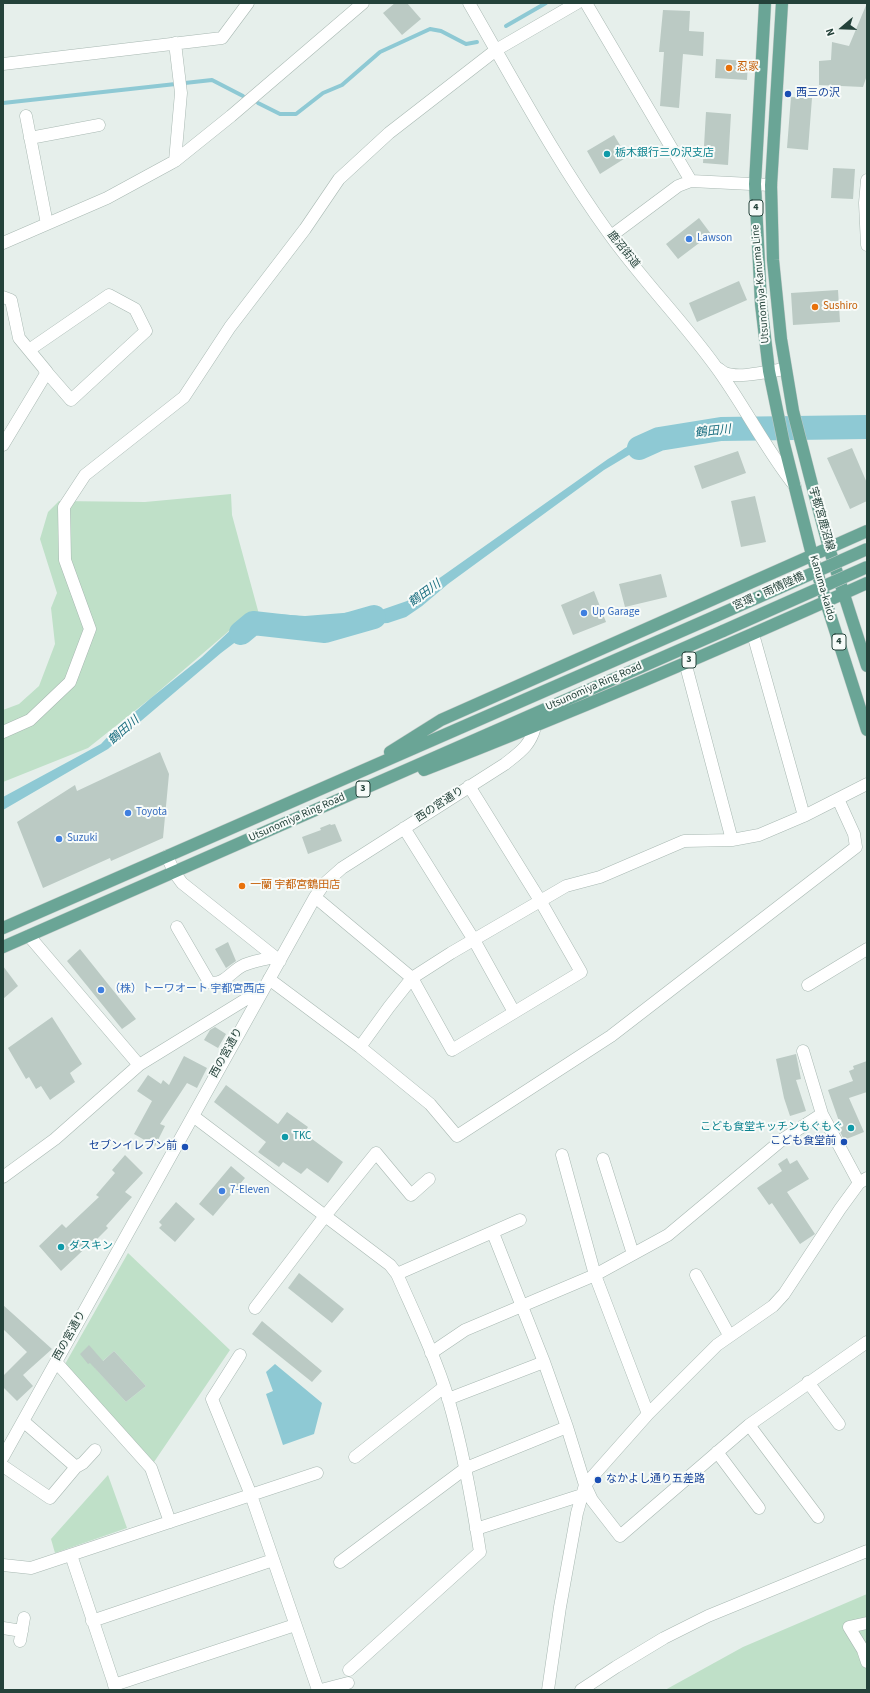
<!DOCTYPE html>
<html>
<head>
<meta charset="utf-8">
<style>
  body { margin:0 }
  #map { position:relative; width:870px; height:1693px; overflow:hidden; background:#e6efeb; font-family:"Source Sans 3",sans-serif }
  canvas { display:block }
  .frame { position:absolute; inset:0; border:4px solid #24423a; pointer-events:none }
  .north { position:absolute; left:822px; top:8px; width:40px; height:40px; -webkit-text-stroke:3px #f7fbf9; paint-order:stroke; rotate:251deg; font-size:11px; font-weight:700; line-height:16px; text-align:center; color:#24423a }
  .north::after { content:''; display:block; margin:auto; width:14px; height:18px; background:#24423a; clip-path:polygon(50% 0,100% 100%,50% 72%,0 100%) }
</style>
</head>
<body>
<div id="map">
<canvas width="870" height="1693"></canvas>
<div class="frame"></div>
<div class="north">N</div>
</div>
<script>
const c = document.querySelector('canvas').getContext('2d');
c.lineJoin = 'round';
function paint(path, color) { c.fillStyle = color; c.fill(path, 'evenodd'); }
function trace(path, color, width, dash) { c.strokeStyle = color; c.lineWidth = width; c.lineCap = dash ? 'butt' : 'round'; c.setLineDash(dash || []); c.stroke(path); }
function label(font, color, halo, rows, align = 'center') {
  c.font = font + ' "Source Sans 3","Noto Sans JP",sans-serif'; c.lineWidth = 4; c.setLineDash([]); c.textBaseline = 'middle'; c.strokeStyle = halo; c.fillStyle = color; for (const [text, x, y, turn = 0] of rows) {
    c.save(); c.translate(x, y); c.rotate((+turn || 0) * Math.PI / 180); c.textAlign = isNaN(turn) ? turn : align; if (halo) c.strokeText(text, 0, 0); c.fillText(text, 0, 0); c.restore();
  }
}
paint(new Path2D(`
  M 231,494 L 232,515 L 260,618 L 237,624 L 151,698 L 88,748 L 3,782 L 3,710 L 19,704 L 39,686 L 55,644 L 51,608 L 57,593 L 40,539 L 48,512 L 59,501 L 145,502 Z
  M 128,1253 L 230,1350 L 154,1462 L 64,1366 ZM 114,1351 L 146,1386 L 126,1402 L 95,1368 Z
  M 108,1475 L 127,1528 L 55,1553 L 51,1539 Z
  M 867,1594 L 867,1690 L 665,1690 L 743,1647 Z`), '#bfe0c8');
paint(new Path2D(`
  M 809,416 L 867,417 L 867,438 L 815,438 Z
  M 740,421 L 747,433 L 700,430 L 659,440 L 639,449 L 604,470 L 448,584 L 422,606 L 406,617 L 388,623 L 327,627 L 277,624 L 254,628 L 221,653 L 108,749 L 3,810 L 3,797 L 101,744 L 115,729 L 151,698 L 202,657 L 237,624 L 275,614 L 305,616 L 381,610 L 407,601 L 608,459 C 617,454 625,447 635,443 C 668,428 703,424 740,421 Z
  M 275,1364 L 322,1403 L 314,1434 L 283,1445 L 266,1394 L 273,1391 L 266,1372 Z`), '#8ec9d4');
trace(new Path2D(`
  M 506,26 L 546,3
  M 3,103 L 212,80 L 243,96
  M 258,103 L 280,114 L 296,114 L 323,93 L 342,85 L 380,52 L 430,29 L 441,31 L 466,44 L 477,42`), '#8ec9d4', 4);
trace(new Path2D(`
  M 639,448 L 659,439 L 721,429 L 867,427
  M 241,633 L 253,623 L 325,631 L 374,617`), '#8ec9d4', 24);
paint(new Path2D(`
  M 395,3 L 407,3 L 421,19 L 402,35 L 383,13 Z
  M 867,3 L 867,75 L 863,87 L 819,85 L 819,61 L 831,60 L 832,42 L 849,46 Z
  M 663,10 L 690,11 L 689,31 L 704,32 L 703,56 L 683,54 L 679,108 L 660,106 L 664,52 L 659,52 Z
  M 716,59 L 748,61 L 747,80 L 715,78 Z
  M 791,97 L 812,98 L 808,150 L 787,148 Z
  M 706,112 L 731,114 L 728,165 L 703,163 Z
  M 614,135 L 627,157 L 600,174 L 587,151 Z
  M 833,168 L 855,169 L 853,199 L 831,198 Z
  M 699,218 L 711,234 L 678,259 L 666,244 Z
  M 739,281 L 747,300 L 697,322 L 689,303 Z
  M 838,290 L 840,322 L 793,325 L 791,293 Z
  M 852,448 L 867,483 L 867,501 L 850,509 L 827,458 Z
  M 738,451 L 746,473 L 702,489 L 694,466 Z
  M 755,496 L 766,542 L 741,547 L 731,501 Z
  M 661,574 L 667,597 L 625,607 L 619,584 Z
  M 594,591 L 606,622 L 573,635 L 561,605 Z
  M 160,752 L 169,774 L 163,838 L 111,861 L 110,858 L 43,888 L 17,822 L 75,785 L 77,791 Z
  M 330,824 L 331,825 L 335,824 L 342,841 L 308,854 L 302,837 L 321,830 L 320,828 Z
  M 228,942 L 236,961 L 226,968 L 215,949 Z
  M 80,949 L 136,1019 L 122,1029 L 67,961 Z
  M 3,966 L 18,986 L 3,999 Z
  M 52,1017 L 82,1064 L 70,1073 L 75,1082 L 50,1100 L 41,1086 L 36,1089 L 29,1077 L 26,1079 L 8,1048 Z
  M 215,1027 L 226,1034 L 218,1048 L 204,1040 L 210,1030 Z
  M 796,1054 L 801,1079 L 796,1080 L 806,1111 L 790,1116 L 784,1098 L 776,1059 Z
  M 184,1056 L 207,1068 L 197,1088 L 187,1083 L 160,1124 L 165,1126 L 155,1146 L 134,1134 L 152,1101 L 137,1091 L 148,1075 L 161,1084 L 163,1080 L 169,1085 Z
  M 867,1061 L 867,1092 L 849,1098 L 864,1132 L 844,1140 L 837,1125 L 840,1124 L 828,1090 L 853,1081 L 849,1071 L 854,1069 L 853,1066 Z
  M 226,1085 L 278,1124 L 287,1112 L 308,1127 L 304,1133 L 343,1162 L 328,1183 L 307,1168 L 301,1174 L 283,1162 L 279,1167 L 258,1152 L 266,1142 L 214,1102 Z
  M 125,1155 L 143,1173 L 125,1192 L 132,1197 L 106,1226 L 108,1228 L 96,1240 L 95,1239 L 61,1271 L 39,1246 L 62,1224 L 66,1228 L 99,1197 L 96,1195 L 115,1173 L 112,1170 Z
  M 787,1158 L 790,1164 L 797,1160 L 809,1179 L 787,1192 L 815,1234 L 800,1244 L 772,1203 L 769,1205 L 757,1188 L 782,1171 L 778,1164 Z
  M 231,1166 L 245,1178 L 213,1216 L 199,1204 Z
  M 176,1202 L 195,1219 L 175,1242 L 159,1228 L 162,1225 L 159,1222 Z
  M 299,1273 L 344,1309 L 332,1323 L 288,1288 Z
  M 3,1305 L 52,1349 L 23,1375 L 33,1386 L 17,1401 L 3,1387 L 3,1376 L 27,1352 L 3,1329 Z
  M 262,1321 L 322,1371 L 312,1382 L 252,1334 Z
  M 89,1345 L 103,1361 L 114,1351 L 146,1386 L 126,1402 L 90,1363 L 88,1364 L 80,1354 Z`), '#bbcac4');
const minor = new Path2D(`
  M 469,3 C 514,81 557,162 610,235 C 643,281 683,321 716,367 C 744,405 766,450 795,486
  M 586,3 L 691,181
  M 175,43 L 181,93 L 175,161
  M 3,64 L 222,38 L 248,3
  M 26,116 L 47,224
  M 30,138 L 99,125
  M 867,180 L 865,203 L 867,245
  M 611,236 L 678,186 L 691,181 L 771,185
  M 3,243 L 107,198 L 175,161 L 231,116 L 363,3
  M 3,297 L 11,300 L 19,338 L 47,372 L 3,445
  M 29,350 L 109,295 L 135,309 L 146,331 L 71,400 L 44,369
  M 717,368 C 720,369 722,372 725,373 C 740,379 769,371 785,369
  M 753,634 L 804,816
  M 685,662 L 732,840
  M 3,732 L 30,720 L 70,682 L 90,629 L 65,560 L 64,507 L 85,475 L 184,397 L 230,327 L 305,229 L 339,179 L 389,133 L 496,50 L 577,3
  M 404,828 L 474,940 L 514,1012
  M 167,856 L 174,872 L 182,883 L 280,961
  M 315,897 L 412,978 L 452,1050 L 581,972 L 541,902 L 469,786
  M 177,927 L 209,982 C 223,987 232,970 244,965 C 253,961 265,959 275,957
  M 29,936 L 139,1065
  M 269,979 L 360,1047 L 430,1104 L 457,1136 L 611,1036 L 856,847 L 854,834 L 838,799
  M 808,985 L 867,949
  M 360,1047 L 389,1007 L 412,978 L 451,953 L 566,886 L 600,877 L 684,841 L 732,840 L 759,835 L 806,815 L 867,784
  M 803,1051 L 822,1114 L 859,1183
  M 193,1116 L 390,1265 L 397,1274 C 415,1315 435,1356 448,1398 C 463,1449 472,1500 480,1552 L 349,1670
  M 562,1155 L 595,1275 L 648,1414
  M 603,1159 L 633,1254
  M 3,1177 L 55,1139 L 139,1065 L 248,998 L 260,995
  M 493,1233 L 544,1362 L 567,1427 L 585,1485 L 592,1500 L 620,1536 L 749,1425 L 867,1342
  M 397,1274 L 520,1220
  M 696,1275 L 729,1335
  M 255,1308 L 325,1216 L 376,1153 L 411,1195 L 429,1179
  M 431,1353 L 465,1330 L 595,1275 L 668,1235 L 783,1139 L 822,1114
  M 240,1355 L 212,1399 L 251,1495 L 318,1690
  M 56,1362 L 151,1468 L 170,1522
  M 808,1382 L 839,1424
  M 448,1399 L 544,1362
  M 749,1425 L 818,1517
  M 717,1452 L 759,1508
  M 3,1457 L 315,897 L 324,884 L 342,868 L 505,764 C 520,752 530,746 535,727
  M 355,1457 L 444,1387
  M 3,1466 L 50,1498 L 76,1467 L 23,1421
  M 76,1467 L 83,1463 L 95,1450
  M 476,1529 L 582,1495
  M 71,1555 L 116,1690
  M 340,1562 L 466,1468 L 567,1427
  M 3,1565 L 31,1568 L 317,1473
  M 92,1621 L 273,1560
  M 867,1623 L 849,1627 L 863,1650 L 867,1662
  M 3,1628 L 22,1631
  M 20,1641 L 24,1618
  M 114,1685 L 295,1625
  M 321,1690 L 348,1683
  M 548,1690 L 560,1607 L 577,1513 L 585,1485 L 648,1414 L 717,1345 L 773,1306 L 784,1294 L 840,1209 L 859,1183 L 867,1178
  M 581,1690 L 616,1667 L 664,1638 L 708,1616 L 867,1551`);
const major = new Path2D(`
  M 765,3 L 755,184 L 761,304 L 769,371 L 784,444 L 812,555 L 826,602 L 867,730
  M 782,3 L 771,185 L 773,260 L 781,339 L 793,411 L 811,481 L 829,548 L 867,666
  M 390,752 L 441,720 L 867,531
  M 424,770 C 573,712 721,649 867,583
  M 3,928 L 716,616
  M 3,947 L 723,631`);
trace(minor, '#a8b8b2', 13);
trace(major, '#c2cac8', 13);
trace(minor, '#fff', 12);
trace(major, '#6aa596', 12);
const majorBridge = new Path2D(`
  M 716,616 L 867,549
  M 723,631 L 867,567`);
trace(majorBridge, '#c2cac8', 13, []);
trace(majorBridge, '#6aa596', 12);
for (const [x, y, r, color] of [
  [729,68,4,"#e8710a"],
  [788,94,4,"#1a4fb4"],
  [607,154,4,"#0f9aa8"],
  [689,239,4,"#3f7fe0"],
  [815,307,4,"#e8710a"],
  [584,613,4,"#3f7fe0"],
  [128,813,4,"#3f7fe0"],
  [59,839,4,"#3f7fe0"],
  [242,886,4,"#e8710a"],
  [101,990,4,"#3f7fe0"],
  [851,1128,4,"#0f9aa8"],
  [285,1137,4,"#0f9aa8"],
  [844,1142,4,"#1a4fb4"],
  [185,1147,4,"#1a4fb4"],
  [222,1191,4,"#3f7fe0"],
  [61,1247,4,"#0f9aa8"],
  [598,1480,4,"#1a4fb4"]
]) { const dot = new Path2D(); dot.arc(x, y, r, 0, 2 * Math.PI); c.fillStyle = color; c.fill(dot); trace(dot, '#f7fbf9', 1.5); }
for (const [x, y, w] of [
  [756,208,14],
  [839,642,14],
  [689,660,14],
  [363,789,14]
]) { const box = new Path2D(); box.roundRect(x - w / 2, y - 8, w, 16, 3); c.fillStyle = '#f7fbf9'; c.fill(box); trace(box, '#24423a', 1); }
label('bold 10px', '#24423a', null, [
  ["4",756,208],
  ["4",839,642],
  ["3",689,660],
  ["3",363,789]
]);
label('11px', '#c56008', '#f7fbf9', [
  ["忍家",737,68],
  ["Sushiro",823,307],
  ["一蘭 宇都宮鶴田店",250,886]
], 'left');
label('11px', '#164399', '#f7fbf9', [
  ["西三の沢",796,94],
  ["こども食堂前",836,1142,"right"],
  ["セブンイレブン前",177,1147,"right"],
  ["なかよし通り五差路",606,1480]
], 'left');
label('11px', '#0d838f', '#f7fbf9', [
  ["栃木銀行三の沢支店",615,154],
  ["こども食堂キッチンもぐもぐ",843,1128,"right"],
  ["TKC",293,1137],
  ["ダスキン",69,1247]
], 'left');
label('11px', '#366cbe', '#f7fbf9', [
  ["Lawson",697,239],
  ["Up Garage",592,613],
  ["Toyota",136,813],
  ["Suzuki",67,839],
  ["（株）トーワオート 宇都宮西店",109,990],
  ["7-Eleven",230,1191]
], 'left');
label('11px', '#24423a', '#f7fbf9', [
  ["鹿沼街道",623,250,51],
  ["Utsunomiya-Kanuma Line",761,284,-95],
  ["宇都宮鹿沼線",821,519,74],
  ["Kanuma-kaido",822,588,74],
  ["宮環・雨情陸橋",769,592,-24],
  ["Utsunomiya Ring Road",594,687,-24],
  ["西の宮通り",440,805,-33],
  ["Utsunomiya Ring Road",297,818,-24],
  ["西の宮通り",227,1053,-61],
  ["西の宮通り",70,1336,-61]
]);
label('italic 12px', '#1c6f80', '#f7fbf9', [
  ["鶴田川",713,432,-6],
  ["鶴田川",425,594,-36],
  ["鶴田川",124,731,-41]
]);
</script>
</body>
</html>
